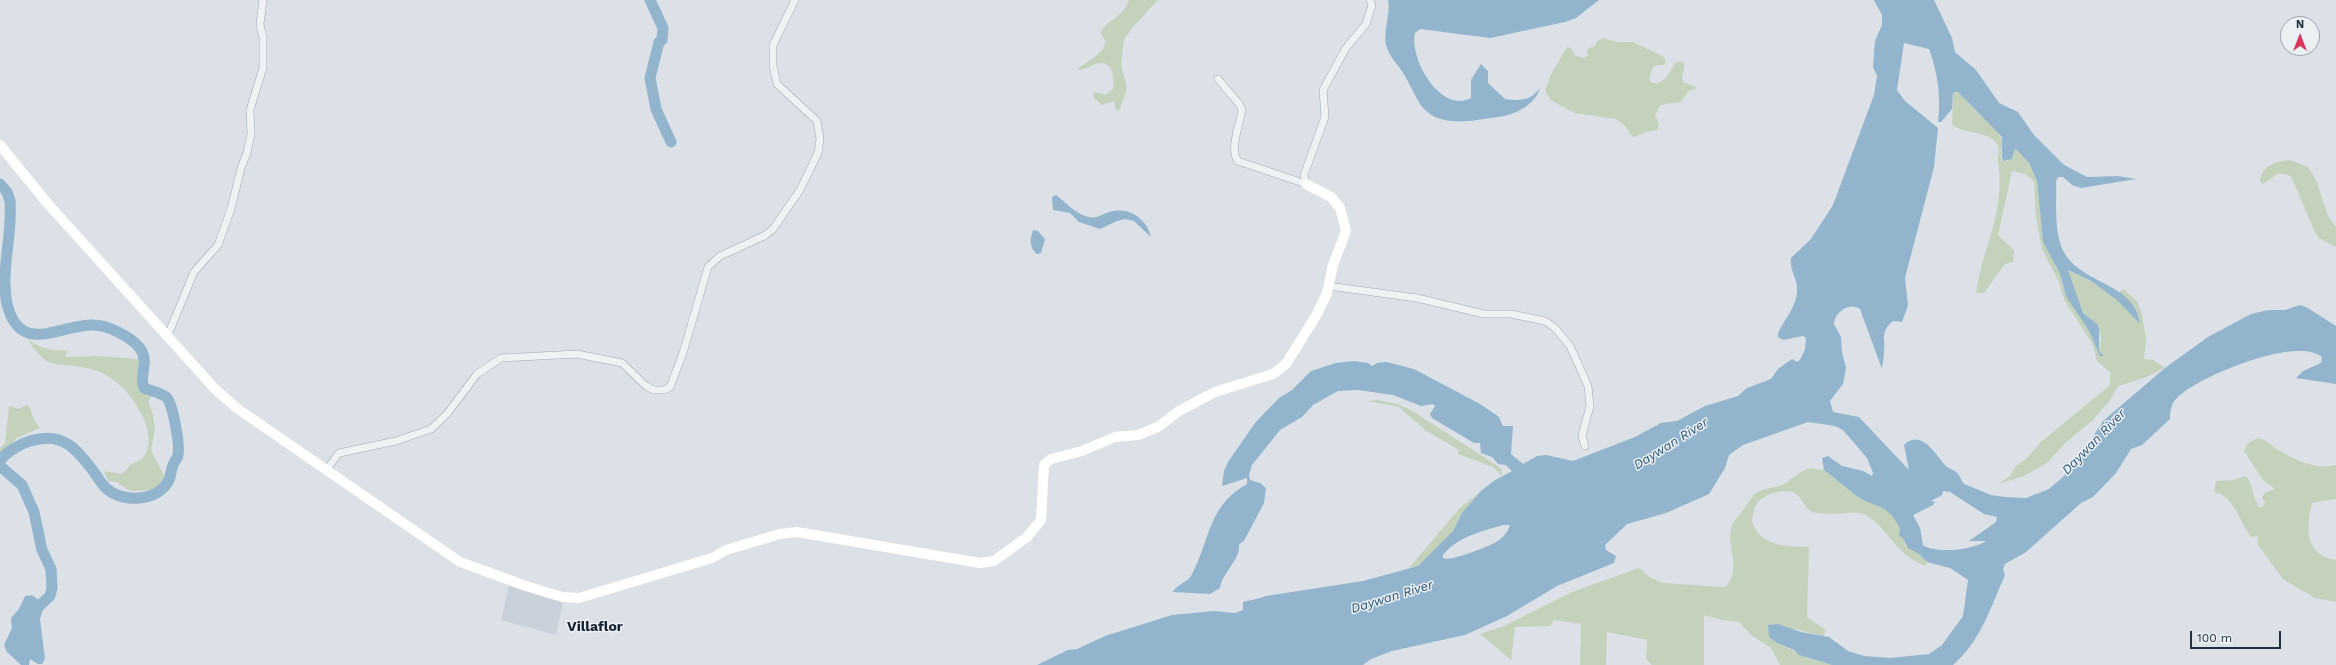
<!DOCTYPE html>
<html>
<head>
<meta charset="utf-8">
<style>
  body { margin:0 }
  #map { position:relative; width:2336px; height:665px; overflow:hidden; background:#dbe1e7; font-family:"Work Sans",sans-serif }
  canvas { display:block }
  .north { position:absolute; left:2280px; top:16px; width:40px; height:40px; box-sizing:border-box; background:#ebf0f5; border:1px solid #9ba3ac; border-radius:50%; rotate:0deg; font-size:11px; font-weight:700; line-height:16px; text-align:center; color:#24303f }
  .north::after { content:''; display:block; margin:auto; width:14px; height:18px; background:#da335c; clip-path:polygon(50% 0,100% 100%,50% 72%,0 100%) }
  .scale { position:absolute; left:2190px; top:631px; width:91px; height:18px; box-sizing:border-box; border:2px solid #24303f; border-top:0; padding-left:5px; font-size:12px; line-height:14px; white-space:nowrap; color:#24303f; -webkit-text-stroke:3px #ebf0f5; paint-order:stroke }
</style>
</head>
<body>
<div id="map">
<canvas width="2336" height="665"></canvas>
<div class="north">N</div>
<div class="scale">100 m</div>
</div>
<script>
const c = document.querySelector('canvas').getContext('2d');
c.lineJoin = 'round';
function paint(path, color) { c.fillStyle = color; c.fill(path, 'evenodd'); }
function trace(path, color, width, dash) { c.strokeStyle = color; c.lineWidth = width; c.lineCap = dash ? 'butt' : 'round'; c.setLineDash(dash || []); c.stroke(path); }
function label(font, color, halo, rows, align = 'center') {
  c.font = font + ' "Work Sans",sans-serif'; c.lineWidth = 3; c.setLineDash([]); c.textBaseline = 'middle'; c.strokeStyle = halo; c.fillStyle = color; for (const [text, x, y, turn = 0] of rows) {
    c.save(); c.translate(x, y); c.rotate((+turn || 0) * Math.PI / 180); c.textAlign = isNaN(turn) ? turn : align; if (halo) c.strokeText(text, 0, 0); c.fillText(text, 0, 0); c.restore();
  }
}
paint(new Path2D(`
  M 510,581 L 564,597 L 556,635 L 501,620 Z`), '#c9d1da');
paint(new Path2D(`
  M 1129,0 L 1158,0 L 1131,29 L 1124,40 L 1121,64 L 1127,88 L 1120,109 L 1116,110 L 1114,101 L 1102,105 L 1095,99 L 1093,95 L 1095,92 L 1105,95 L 1113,89 C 1115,81 1113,62 1101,63 C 1094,63 1086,70 1077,70 C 1084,63 1104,54 1105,43 C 1106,38 1101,37 1101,32 C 1107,19 1123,18 1129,0 Z
  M 1603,38 L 1617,42 L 1633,42 L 1664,57 L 1666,62 L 1664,65 L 1658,65 L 1653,67 L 1649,79 L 1652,83 C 1664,85 1670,72 1675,63 L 1683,61 C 1687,68 1680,74 1683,82 L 1698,88 L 1688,91 L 1681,102 L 1660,105 L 1655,115 L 1659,124 L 1657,130 L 1646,132 L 1634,137 L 1630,134 L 1626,127 L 1616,119 L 1574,113 L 1551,100 L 1545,91 L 1550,76 L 1567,47 L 1571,48 L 1575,55 L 1583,58 L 1588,56 L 1587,49 L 1595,46 L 1597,41 Z
  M 1953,92 L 1958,92 L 1963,95 L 1971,106 L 1999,133 L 2002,141 L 2001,158 L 2004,161 L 2008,161 L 2015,148 L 2029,163 L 2037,181 L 2043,242 L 2060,274 L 2063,288 L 2095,341 L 2100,356 L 2104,355 L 2099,351 L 2101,338 L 2097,324 L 2083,313 L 2067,270 C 2090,280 2125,299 2137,321 L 2139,318 L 2136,310 L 2119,293 L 2123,289 L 2137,301 L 2142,314 L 2146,339 L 2144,359 L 2153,360 L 2165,368 L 2144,378 L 2118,386 L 2110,400 L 2093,420 L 2065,443 L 2048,462 L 2024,476 L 1998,484 L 2009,477 L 2016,466 L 2027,458 L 2041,442 L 2110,385 L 2110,372 L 2097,361 L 2093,345 L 2065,301 L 2058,280 L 2042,249 L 2036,217 L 2034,181 L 2025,174 L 2012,171 L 1998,235 L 2014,250 L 2013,262 L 2005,264 L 1984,293 L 1976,293 C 1983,244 2006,213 1998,161 C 1997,156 2001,149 1997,144 C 1987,129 1964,136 1952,124 Z
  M 2290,160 L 2308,167 L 2316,180 L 2328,216 L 2336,227 L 2336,247 L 2319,238 L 2315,232 L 2291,176 L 2279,173 L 2263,184 L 2260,181 C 2262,165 2277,161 2290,160 Z
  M 28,339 C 39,348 53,352 67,350 L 66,357 L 97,356 L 138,359 L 142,362 L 142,385 L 152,395 L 148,402 L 152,411 L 155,428 L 151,450 L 165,478 L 160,486 L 154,490 L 130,491 L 117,482 L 108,481 L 104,471 L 122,474 C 125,472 127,468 130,465 C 134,462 139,462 143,458 C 153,446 148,427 142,415 C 130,392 113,373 86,368 C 56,361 47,372 28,339 Z
  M 1377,400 L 1397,404 L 1411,410 L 1502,469 L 1502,476 L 1493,467 L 1458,454 L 1459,450 L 1425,430 L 1399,407 L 1368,401 Z
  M 27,405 L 30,408 L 33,418 L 40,428 L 17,438 L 0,455 L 0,448 L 5,443 L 9,406 L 18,409 Z
  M 2257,438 C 2265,439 2269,443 2275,448 C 2295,460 2313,470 2336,465 L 2336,499 L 2312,503 C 2306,528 2304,555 2336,560 L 2336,602 L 2315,598 L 2283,579 L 2258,545 L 2258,536 L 2251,537 C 2241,524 2233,494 2214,492 L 2216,481 L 2234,480 L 2246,476 C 2253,485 2253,497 2259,507 L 2262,507 L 2265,502 L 2262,498 L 2264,493 L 2275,489 L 2263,480 L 2244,451 L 2247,444 Z
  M 1810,468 L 1824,470 L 1855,494 L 1888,510 L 1894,515 L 1901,528 L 1905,545 L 1919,554 L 1927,562 L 1926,566 C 1894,554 1891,531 1866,515 C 1857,509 1832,516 1818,513 C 1805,512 1805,501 1796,494 C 1788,487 1766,494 1759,501 C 1754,506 1753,515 1752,521 C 1760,547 1786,546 1809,547 L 1807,617 L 1826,630 L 1823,636 L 1795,629 L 1777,643 L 1810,659 L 1832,665 L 1780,665 L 1771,648 L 1751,635 L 1739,622 L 1722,620 L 1704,615 L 1704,665 L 1652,665 L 1646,659 L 1647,640 L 1607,632 L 1606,665 L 1580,665 L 1581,624 L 1554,620 L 1550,626 L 1515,627 L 1511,660 L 1480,634 L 1504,626 L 1572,592 L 1639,568 L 1651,578 L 1663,583 L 1725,587 C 1742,571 1727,548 1731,528 C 1733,521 1742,512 1746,506 C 1750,501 1753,494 1758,492 C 1765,488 1774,488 1782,485 C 1792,480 1798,471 1810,468 Z
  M 1482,490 L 1462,513 L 1453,531 L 1418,566 L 1409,568 L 1459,509 Z`), '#c4d2bc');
paint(new Path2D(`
  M 1388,0 L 1599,0 L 1576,18 L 1565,22 L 1490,38 L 1420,29 L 1415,33 C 1409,58 1440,114 1471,98 L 1471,80 L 1481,64 L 1488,71 L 1488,83 L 1505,99 C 1520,101 1530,101 1540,88 C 1535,105 1515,115 1498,117 C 1474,120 1444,128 1425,110 C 1417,102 1411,86 1405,76 C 1399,65 1389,57 1386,45 C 1383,30 1391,14 1388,0 Z
  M 1874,0 L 1934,0 L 1952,38 L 1955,52 L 1976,70 L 1999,103 L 2018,112 L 2034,135 L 2064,165 L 2087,177 L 2117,176 L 2136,179 L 2081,188 L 2072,185 L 2063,177 L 2058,177 L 2056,181 C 2057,204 2053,233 2065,254 C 2083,284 2136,284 2140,324 L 2117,300 L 2091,281 L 2068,270 L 2083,313 L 2097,324 L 2099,328 L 2099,351 L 2104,356 L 2100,356 L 2089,331 L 2066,296 L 2060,274 L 2043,242 L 2037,181 L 2029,163 L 2015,148 L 2012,159 L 2004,161 L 2002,158 L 2002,137 L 1958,92 L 1953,92 L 1952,109 L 1941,122 L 1938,122 C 1941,96 1938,74 1929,49 L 1904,43 L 1897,90 L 1905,101 L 1938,128 L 1934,167 L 1905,278 L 1908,305 L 1902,322 L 1893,321 C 1879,333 1886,338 1884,353 C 1884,359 1882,364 1882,369 L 1860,309 C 1850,301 1834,313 1834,324 L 1841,337 L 1842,352 L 1846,368 L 1843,384 L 1830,401 L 1833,412 L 1859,417 L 1909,470 L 1904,445 C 1921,428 1936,455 1945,465 C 1949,469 1955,470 1958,474 C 1961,477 1961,481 1964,484 L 1991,495 L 2005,497 L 2026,498 L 2049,489 L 2064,476 L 2078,460 L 2103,421 L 2165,368 L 2208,337 L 2251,314 L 2268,310 L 2285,310 L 2300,305 L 2306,307 L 2336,326 L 2336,384 L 2296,378 L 2303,371 L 2321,363 L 2322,357 C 2296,336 2200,376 2178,397 C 2171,403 2170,411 2170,419 L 2142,445 L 2131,449 L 2116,473 L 2093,497 L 2081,503 L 2026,552 L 2005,564 L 2003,569 L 2005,575 C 1991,607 1980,642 1953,665 L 1832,665 L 1799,655 L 1794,650 L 1777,643 L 1769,637 L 1768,625 L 1778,624 L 1801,632 L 1829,637 L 1848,651 L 1864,656 L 1890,658 L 1929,654 L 1942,645 L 1963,616 L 1968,580 L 1950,568 L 1927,562 L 1919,554 L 1908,548 L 1902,537 L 1899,536 L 1900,528 C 1886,501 1874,509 1854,494 C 1844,486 1835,478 1824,470 L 1822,458 L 1828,456 L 1842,466 L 1863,471 L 1872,476 L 1873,473 L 1867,458 L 1843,430 L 1835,426 L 1808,422 L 1743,445 L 1729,455 L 1725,468 L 1709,494 L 1666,513 L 1627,524 L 1605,545 L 1606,550 L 1616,556 L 1614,563 L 1557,586 L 1507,616 L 1465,635 L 1392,651 L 1371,659 L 1363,665 L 1037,665 L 1068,650 L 1077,649 L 1105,636 L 1172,615 L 1214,611 L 1235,613 L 1243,610 L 1243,602 C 1250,600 1258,599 1266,596 L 1363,581 L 1418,566 L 1453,531 L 1462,513 L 1482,490 L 1495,480 L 1512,471 L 1506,465 L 1498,464 L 1492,457 L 1481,453 L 1480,443 L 1474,443 L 1432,418 L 1430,414 L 1435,406 L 1433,404 L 1421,406 L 1393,395 L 1358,390 L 1338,391 L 1313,405 L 1302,417 L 1280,430 L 1252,465 L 1249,475 L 1250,480 L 1260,483 L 1266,488 L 1264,503 L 1244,541 L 1239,544 C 1241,560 1222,572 1220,588 L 1210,594 L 1173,592 C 1176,585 1186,583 1191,576 C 1210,542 1207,506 1247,484 L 1247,478 L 1222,486 L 1224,471 L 1228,462 L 1255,423 L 1279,398 L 1292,390 L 1311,371 L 1336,363 L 1354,361 L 1368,363 L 1372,366 L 1377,363 L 1386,362 L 1414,369 L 1480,404 L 1499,417 L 1503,426 L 1513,426 L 1511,454 L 1523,464 L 1537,456 L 1546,455 L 1573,461 L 1635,437 L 1661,423 L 1677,421 L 1705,406 L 1738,396 L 1747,388 L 1771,379 L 1778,369 L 1792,359 L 1797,362 L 1800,360 L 1805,349 L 1806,338 L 1803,336 L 1783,340 L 1778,337 L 1778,333 C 1784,320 1797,306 1797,291 C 1798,279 1789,270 1791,258 L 1811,239 L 1833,205 L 1874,95 L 1877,76 L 1873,67 L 1875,41 L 1882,25 L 1882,15 ZM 1943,491 L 1950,492 L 1984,514 L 1997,517 L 1996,522 L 1969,541 L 1986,541 C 1973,550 1936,554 1923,545 L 1920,528 L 1913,515 L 1933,505 L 1935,502 L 1931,501 L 1942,495 ZM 1503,525 L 1510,525 C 1508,532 1502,539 1496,542 C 1488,547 1449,562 1443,558 L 1443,555 C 1459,536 1480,532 1503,525 Z
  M 1056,195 C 1065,202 1077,215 1089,217 C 1097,219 1102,214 1109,212 C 1128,206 1147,218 1151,237 L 1134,221 L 1125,219 L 1117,221 L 1100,229 L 1079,222 L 1070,213 L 1053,210 L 1052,197 Z
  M 1033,230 L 1038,231 L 1045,239 L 1041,253 L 1037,254 C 1029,248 1030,239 1033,230 Z
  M 32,595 L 40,601 L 46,599 L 40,619 L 45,659 L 42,664 L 38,664 L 30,659 L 29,665 L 21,665 L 7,652 L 4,645 L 12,628 L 11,618 L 19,609 L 25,596 Z`), '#92b4cc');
trace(new Path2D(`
  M 650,0 L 663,28 L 662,40 L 659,42 L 650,78 L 656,109 L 671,142
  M 0,184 L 7,192 L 10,201 C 13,234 0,271 7,304 C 20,357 61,324 93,325 C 108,325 129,336 139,347 C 151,362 138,375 144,388 C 151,391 160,392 166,397 C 173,402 180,446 178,455 C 178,458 175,460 174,463 C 171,468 171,475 169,480 C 158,502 123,503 107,489 C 102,485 98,478 94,472 C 76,448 62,431 30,441 C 20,444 6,452 0,461
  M 0,466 L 22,485 L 34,512 L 42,550 L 51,569 L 52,588 L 50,596 L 36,609`), '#92b4cc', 11);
const street = new Path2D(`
  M 1218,79 L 1240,105 L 1242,110 C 1240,123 1229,150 1238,161 L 1306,184
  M 1306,184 L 1304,175 L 1325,117 L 1323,90 L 1346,48 L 1366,24 L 1372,5 L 1370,0
  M 1328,286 L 1417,298 L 1484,314 L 1511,314 L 1545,321 L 1555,328 L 1570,346 L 1588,386 L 1590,406 L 1582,436 L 1585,446
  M 168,335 L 194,272 L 218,245 L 231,209 L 241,168 L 247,153 L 251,134 L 250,110 L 263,68 L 263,38 L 260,24 L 263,0
  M 327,469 L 339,453 L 396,441 L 431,429 L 447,414 L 477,374 L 501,358 L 577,354 L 622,363 L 646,386 L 654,390 L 664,390 L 670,387 L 683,353 L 708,267 L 720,256 L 764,236 L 773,229 L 800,190 L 818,153 L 820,139 L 817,121 L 777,84 L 773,66 L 773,45 L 795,0`);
trace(street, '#a0a8b1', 8);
trace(street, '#eef2f5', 7);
trace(new Path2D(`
  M 0,145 L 48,204 L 216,390 L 238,409 L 460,562 L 526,586 L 562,597 L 579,598 L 712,558 L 726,550 L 780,534 L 797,532 L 980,563 L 994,561 L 1027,537 L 1041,520 L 1044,465 L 1051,459 L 1082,451 L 1115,437 L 1138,435 L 1158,427 L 1179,411 L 1215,392 L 1273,374 L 1286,364 L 1317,314 L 1327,293 L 1333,265 L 1346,231 L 1340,208 L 1331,197 L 1306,184`), '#fff', 10);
label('italic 13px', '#2b5476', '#ebf0f5', [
  ["Daywan River",2094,442,-46],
  ["Daywan River",1671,444,-32],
  ["Daywan River",1392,597,-17]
]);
label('bold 14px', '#17212f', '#ebf0f5', [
  ["Villaflor",595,627]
]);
</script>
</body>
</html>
